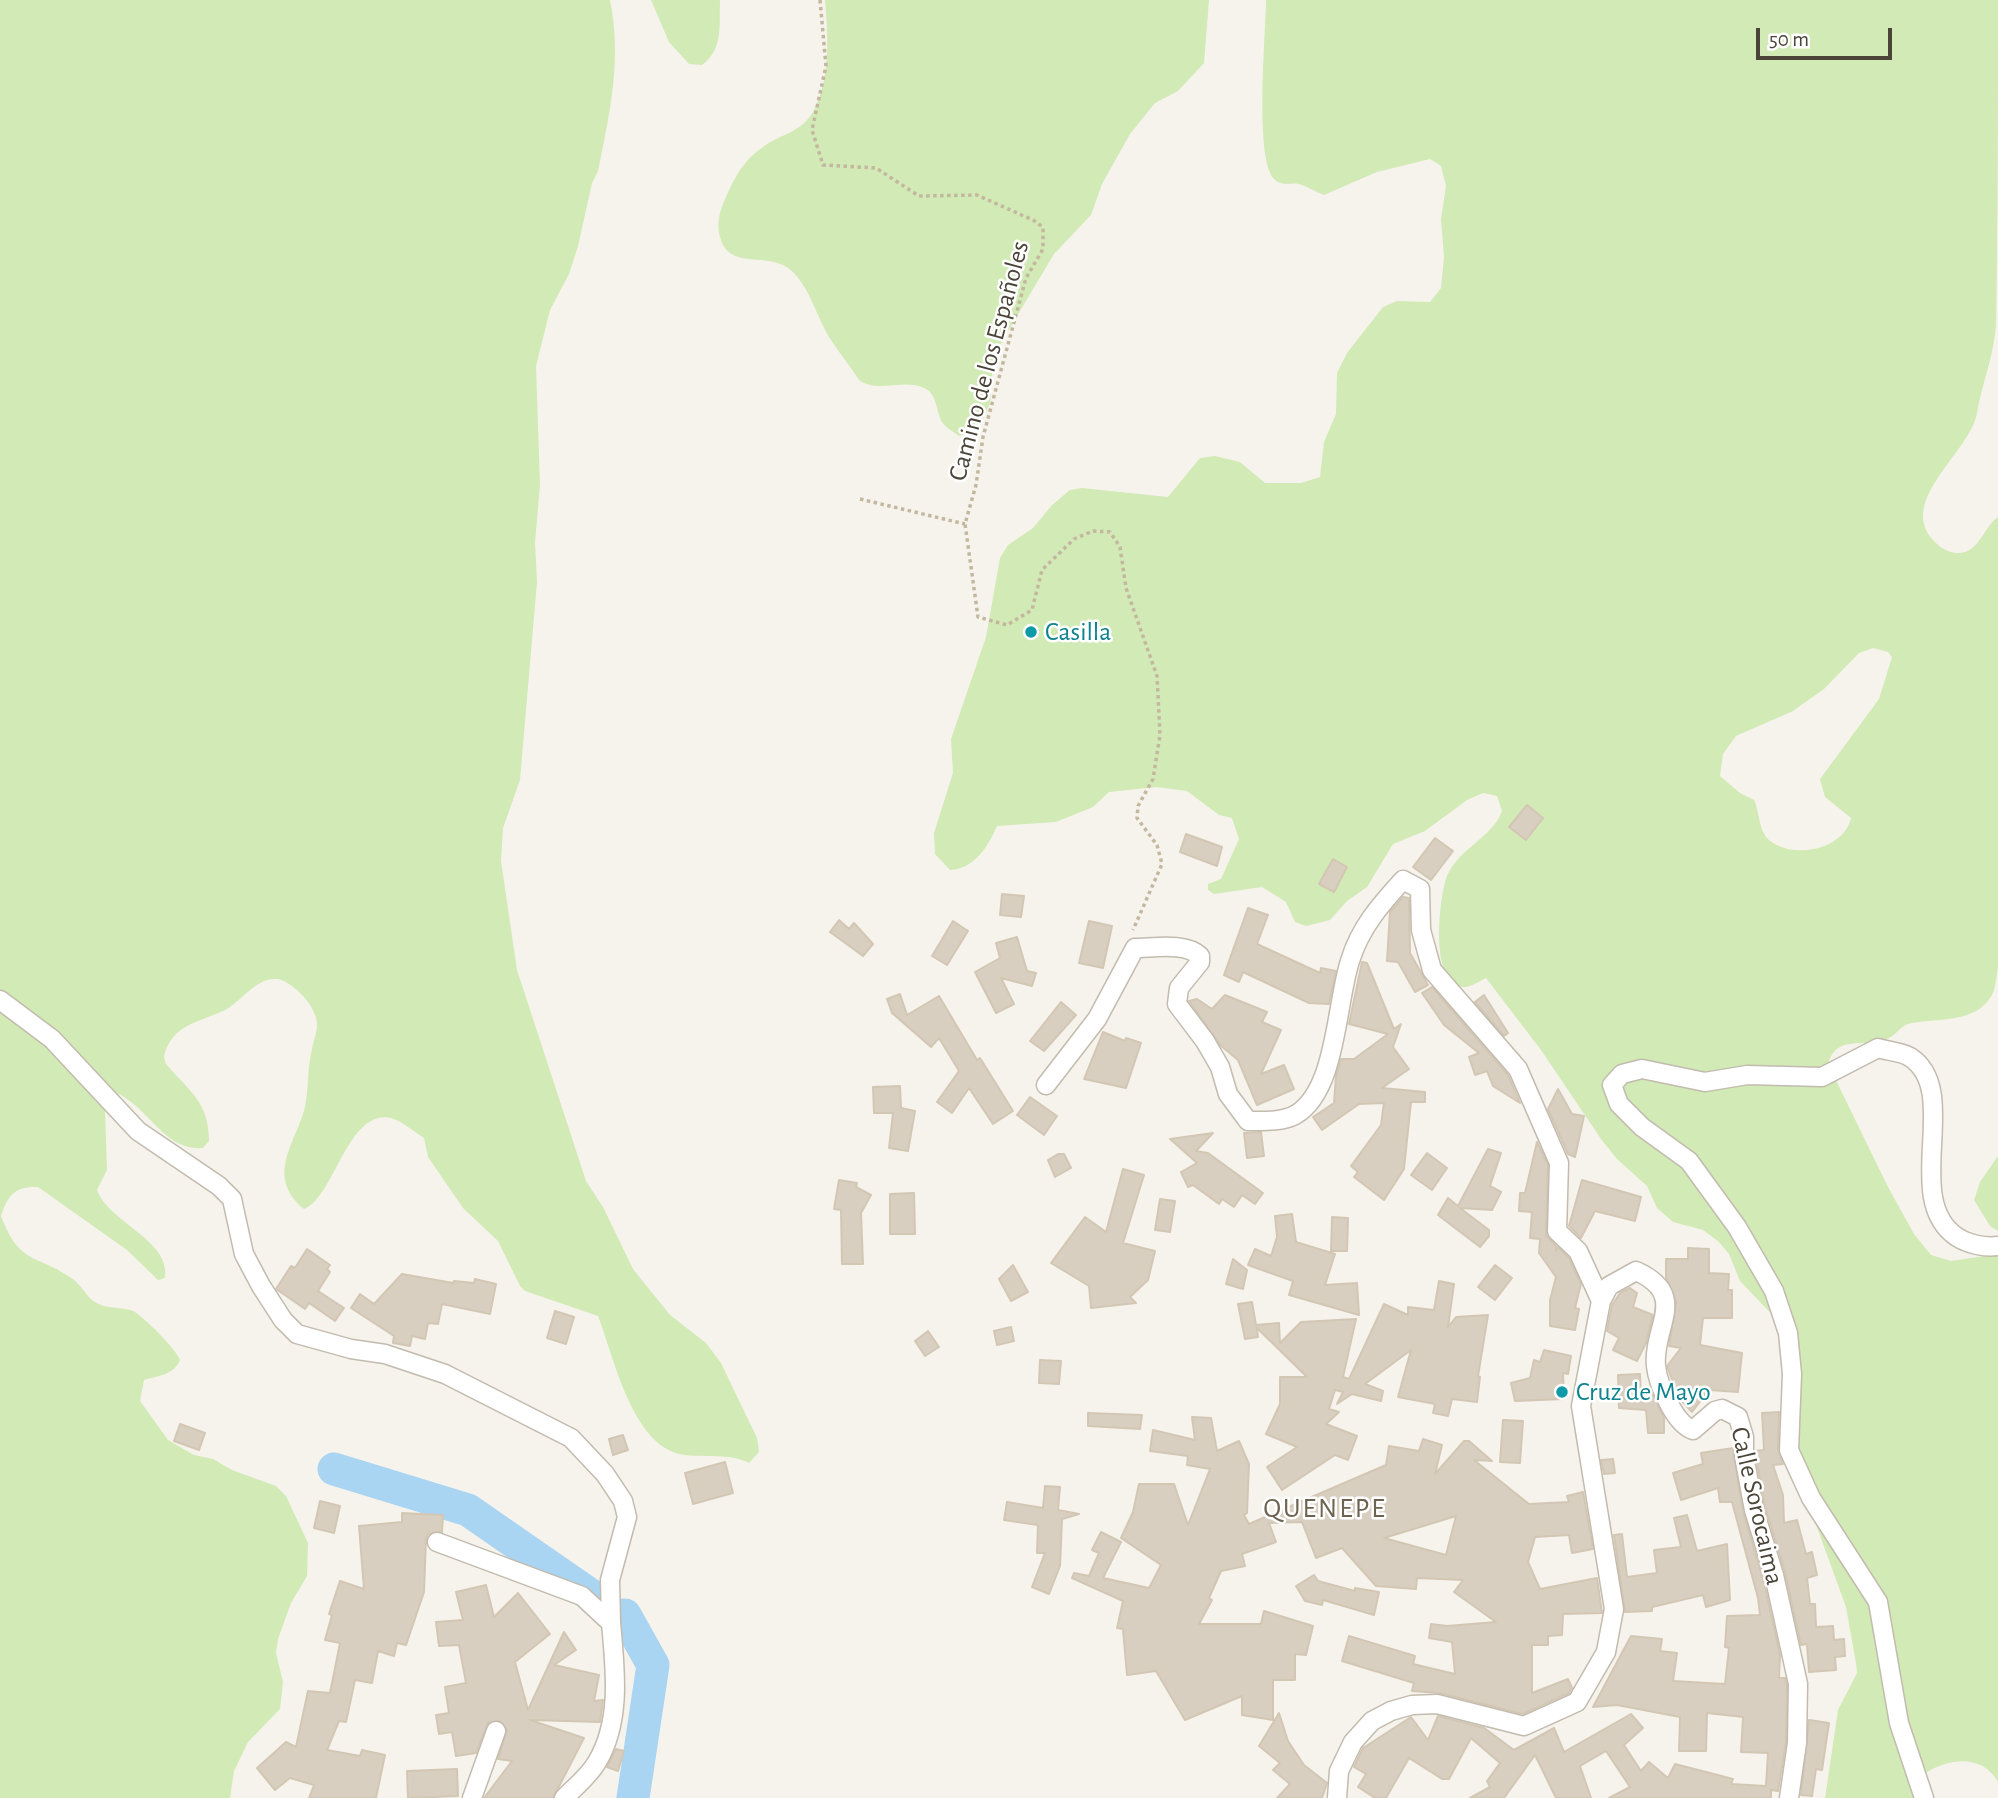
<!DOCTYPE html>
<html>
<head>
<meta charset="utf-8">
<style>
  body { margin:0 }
  #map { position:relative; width:1998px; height:1798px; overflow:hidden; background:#f6f3ec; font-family:"Alegreya Sans",sans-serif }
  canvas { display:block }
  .scale { position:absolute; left:1756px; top:28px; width:136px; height:32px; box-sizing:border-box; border:4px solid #4b4439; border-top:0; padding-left:9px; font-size:21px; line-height:24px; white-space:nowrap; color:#4b4439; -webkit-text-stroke:5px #fff; paint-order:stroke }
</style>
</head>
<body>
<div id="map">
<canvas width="1998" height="1798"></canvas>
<div class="scale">50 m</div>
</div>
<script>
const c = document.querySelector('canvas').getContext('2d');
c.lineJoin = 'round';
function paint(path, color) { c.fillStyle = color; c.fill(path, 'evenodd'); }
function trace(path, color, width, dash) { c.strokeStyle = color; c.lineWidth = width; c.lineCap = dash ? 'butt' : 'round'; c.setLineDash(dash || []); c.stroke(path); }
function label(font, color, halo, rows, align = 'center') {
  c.font = font + ' "Alegreya Sans",sans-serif'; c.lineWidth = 5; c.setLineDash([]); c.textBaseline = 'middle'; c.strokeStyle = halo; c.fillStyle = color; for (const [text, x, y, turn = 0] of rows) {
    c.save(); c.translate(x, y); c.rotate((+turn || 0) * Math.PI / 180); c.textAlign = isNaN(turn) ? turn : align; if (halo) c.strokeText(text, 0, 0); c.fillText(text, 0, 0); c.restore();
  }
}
paint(new Path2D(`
  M 0,0 L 610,0 C 622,59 610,113 598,171 L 592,183 L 578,246 L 569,274 L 550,310 L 536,366 L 540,485 L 535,542 L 537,582 L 520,780 L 503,828 L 501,861 L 517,970 L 586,1181 L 603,1207 L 633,1269 L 670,1315 L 706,1343 L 721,1363 L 757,1438 L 759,1452 L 749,1463 C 726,1451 701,1460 676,1453 C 631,1439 613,1355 598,1316 L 525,1291 L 520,1286 L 498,1241 L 463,1208 L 428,1157 L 424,1138 C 414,1132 402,1121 391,1118 C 347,1109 335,1197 304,1209 C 265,1176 295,1145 305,1107 C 309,1088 307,1068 312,1049 C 316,1030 322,1025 310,1005 C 304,995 288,980 277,979 C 255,977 241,1003 223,1011 C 208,1018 189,1022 176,1034 C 170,1040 165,1049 164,1057 L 166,1064 C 190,1092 209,1102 209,1141 L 203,1148 C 165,1151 151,1111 119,1094 L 110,1097 L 105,1111 L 107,1170 L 97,1190 C 109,1223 171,1240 165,1278 L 158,1280 L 127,1250 L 38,1187 C 15,1186 8,1195 1,1216 C 21,1268 38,1253 74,1280 C 84,1288 88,1301 101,1305 C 111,1309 123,1307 133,1311 C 142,1315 177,1350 180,1360 C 174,1375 158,1376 144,1380 L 140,1401 L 168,1440 L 194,1455 L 213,1459 L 232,1470 L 276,1486 L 286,1496 L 308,1543 L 307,1576 L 291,1603 L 278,1639 L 276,1653 L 283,1682 L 280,1709 L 248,1742 L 234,1771 L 230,1798 L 0,1798 Z
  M 651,0 L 720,0 C 719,24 724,49 702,65 L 689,64 L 669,42 Z
  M 825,0 L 1209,0 L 1204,63 L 1178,91 L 1155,103 L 1130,134 L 1102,184 L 1091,215 L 1054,254 L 1002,341 L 993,366 L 990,403 L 983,419 L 974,431 L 959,436 C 954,432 946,428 942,422 C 936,411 937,393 924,388 C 904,378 878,394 859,380 C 850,366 840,354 831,340 C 817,319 809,283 788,268 C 767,253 733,268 722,243 C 715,226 719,212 726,197 C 735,176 744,160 763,147 C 782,133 802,133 814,110 C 831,77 828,36 825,0 Z
  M 1266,0 L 1998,0 C 1998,108 1998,218 1996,325 C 1994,355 1982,384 1977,413 C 1971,451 1897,500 1933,540 C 1939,547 1947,552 1956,553 C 1979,555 1983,527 1998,517 L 1998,968 C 1996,977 1996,987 1992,995 C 1975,1025 1936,1017 1908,1024 C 1901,1026 1895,1036 1887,1039 C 1863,1049 1837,1033 1828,1064 L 1888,1187 L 1914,1234 L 1931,1255 L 1951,1261 L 1998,1254 L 1998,1782 C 1982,1754 1950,1758 1925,1773 L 1919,1798 L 1825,1798 L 1838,1710 L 1857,1673 L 1856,1663 L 1846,1607 L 1810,1508 L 1789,1434 L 1783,1326 L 1740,1281 L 1729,1254 L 1719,1242 L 1703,1230 L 1673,1222 L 1657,1208 L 1647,1186 L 1617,1159 L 1601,1139 L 1541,1050 L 1486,978 C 1480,981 1472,986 1466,987 C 1428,991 1439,896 1447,876 C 1459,848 1492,838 1502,811 L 1497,796 L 1483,793 L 1467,800 L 1425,831 L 1393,844 L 1367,887 L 1347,901 L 1330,920 L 1306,926 L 1295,922 L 1286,902 L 1262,887 L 1214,894 L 1208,890 L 1208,884 L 1221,879 L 1239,839 L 1232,818 L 1219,815 L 1187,791 L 1157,787 L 1109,792 L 1093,807 L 1056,822 L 997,826 C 988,847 974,869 950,870 L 935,854 L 934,833 L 953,773 L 951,739 L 986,637 L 1000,558 L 1008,545 L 1033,528 L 1052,505 L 1070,490 L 1082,488 L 1168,497 L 1200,458 L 1215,456 L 1240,462 L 1265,483 L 1301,483 L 1320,477 L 1324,442 L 1336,414 L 1337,373 L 1347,353 L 1383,307 L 1397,301 L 1430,302 L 1441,288 L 1444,257 L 1441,219 L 1446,186 L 1441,166 L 1430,159 L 1377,172 L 1324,195 C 1316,192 1308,187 1299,184 C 1290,182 1282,187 1274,179 C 1254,158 1266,31 1266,0 ZM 1873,648 L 1888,652 L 1892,657 L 1879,699 L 1820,779 L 1825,797 L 1851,818 C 1844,850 1793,860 1769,840 C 1758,830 1760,812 1754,800 L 1740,793 L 1720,776 L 1723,754 L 1736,736 L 1793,711 L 1824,689 L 1859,653 Z
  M 1998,1156 L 1998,1231 L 1990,1226 L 1974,1200 L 1980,1182 Z`), '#d2eab5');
trace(new Path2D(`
  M 334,1469 L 468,1510 L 595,1598
  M 625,1615 L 653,1665 L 633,1798`), '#a9d4f2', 33);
const building = new Path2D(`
  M 1527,805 L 1543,818 L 1526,840 L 1509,827 Z
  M 1186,834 L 1222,847 L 1217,866 L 1180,852 Z
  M 1435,838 L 1453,851 L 1431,880 L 1413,867 Z
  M 1333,859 L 1347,867 L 1334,892 L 1319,884 Z
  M 1002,894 L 1024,896 L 1021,917 L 1000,915 Z
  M 1403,897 L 1409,898 L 1410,953 L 1428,985 L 1415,992 L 1398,962 L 1387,961 L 1390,912 Z
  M 1248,908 L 1268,915 L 1257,944 L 1320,973 L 1321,968 L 1336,971 L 1329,1004 L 1309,1003 L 1243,972 L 1239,982 L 1224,975 Z
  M 839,920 L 849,929 L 854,923 L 873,944 L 863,956 L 830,932 Z
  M 953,921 L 968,931 L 947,965 L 932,956 Z
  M 1089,921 L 1112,926 L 1103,968 L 1079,963 Z
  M 1017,937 L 1027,971 L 1036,973 L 1032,986 L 1001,978 L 1014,1004 L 996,1013 L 975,972 L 1000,958 L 996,943 Z
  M 1362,962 L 1367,963 L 1394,1029 L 1401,1024 L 1393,1047 L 1409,1069 L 1382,1088 L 1425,1092 L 1425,1102 L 1411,1102 L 1404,1169 L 1384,1200 L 1354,1177 L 1358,1172 L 1351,1166 L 1381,1125 L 1384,1103 L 1359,1104 L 1322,1130 L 1313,1117 L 1334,1103 L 1336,1076 L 1341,1059 L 1354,1059 L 1388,1034 L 1349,1024 Z
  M 1432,987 L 1508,1075 L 1520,1103 L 1493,1086 L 1487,1071 L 1475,1075 L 1469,1057 L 1479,1053 L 1444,1025 L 1422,993 Z
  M 900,994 L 907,1015 L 939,996 L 977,1060 L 980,1058 L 1013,1111 L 993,1124 L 969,1088 L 952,1113 L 937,1102 L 959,1071 L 939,1038 L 931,1047 L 892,1013 L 887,999 Z
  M 1225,995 L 1267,1012 L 1262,1022 L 1281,1030 L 1261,1074 L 1284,1065 L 1294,1089 L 1257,1105 L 1238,1060 L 1220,1045 L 1189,1001 L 1197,999 L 1212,1009 Z
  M 1484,995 L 1508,1033 L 1504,1036 L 1475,1002 Z
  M 1061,1002 L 1076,1015 L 1044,1051 L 1030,1041 Z
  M 1103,1032 L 1125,1041 L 1126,1038 L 1141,1043 L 1126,1088 L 1084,1079 Z
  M 900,1086 L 901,1108 L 915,1111 L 908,1151 L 889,1148 L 893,1113 L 874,1113 L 873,1087 Z
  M 1558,1089 L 1572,1114 L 1584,1116 L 1575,1157 L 1568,1154 L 1548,1109 Z
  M 1030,1097 L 1057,1116 L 1044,1135 L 1017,1115 Z
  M 1261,1132 L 1264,1156 L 1247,1158 L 1244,1133 Z
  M 1213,1133 L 1196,1151 L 1208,1153 L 1263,1193 L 1255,1204 L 1242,1195 L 1234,1207 L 1222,1199 L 1219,1204 L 1193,1185 L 1188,1187 L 1181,1172 L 1197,1163 L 1170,1139 Z
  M 1537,1142 L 1548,1165 L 1546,1235 L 1556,1246 L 1556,1251 L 1558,1247 L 1569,1258 L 1581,1284 L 1575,1308 L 1579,1309 L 1575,1330 L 1550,1326 L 1550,1300 L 1556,1277 L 1539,1253 L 1540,1239 L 1530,1238 L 1532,1212 L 1519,1211 L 1520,1193 L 1525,1193 Z
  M 1488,1149 L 1501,1153 L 1490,1186 L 1501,1192 L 1492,1210 L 1460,1208 L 1489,1230 L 1489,1236 L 1480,1247 L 1438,1215 L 1448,1198 L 1458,1206 Z
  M 1427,1153 L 1447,1168 L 1432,1190 L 1411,1175 Z
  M 1058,1154 L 1064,1154 L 1071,1168 L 1055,1177 L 1048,1160 Z
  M 1123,1169 L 1144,1175 L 1123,1243 L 1155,1251 L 1148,1280 L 1130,1297 L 1136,1303 L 1091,1308 L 1089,1286 L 1051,1263 L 1085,1217 L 1106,1232 Z
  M 839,1180 L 857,1183 L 856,1187 L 871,1195 L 861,1213 L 863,1264 L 842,1264 L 841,1210 L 834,1209 Z
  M 1582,1180 L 1641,1197 L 1635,1221 L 1595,1211 L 1581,1238 L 1569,1226 Z
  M 914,1193 L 915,1234 L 890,1234 L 890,1194 Z
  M 1160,1199 L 1175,1201 L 1170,1232 L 1155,1230 Z
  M 1292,1214 L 1296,1242 L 1335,1254 L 1325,1285 L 1357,1283 L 1359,1315 L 1289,1295 L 1293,1281 L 1248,1265 L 1255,1249 L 1271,1256 L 1277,1237 L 1275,1216 Z
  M 1332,1217 L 1348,1218 L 1347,1251 L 1331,1251 Z
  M 1688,1248 L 1709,1249 L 1709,1273 L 1729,1274 L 1728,1290 L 1732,1290 L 1732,1318 L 1703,1318 L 1700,1345 L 1742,1353 L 1738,1392 L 1709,1390 L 1692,1412 L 1679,1398 L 1667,1366 L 1681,1348 L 1669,1346 L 1676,1302 L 1666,1278 L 1666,1259 L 1688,1259 Z
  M 307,1249 L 330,1265 L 327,1269 L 330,1272 L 318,1291 L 344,1308 L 335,1321 L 309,1303 L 305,1309 L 276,1289 L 291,1266 L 295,1268 Z
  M 1233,1259 L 1247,1270 L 1243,1289 L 1226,1284 Z
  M 1013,1265 L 1028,1292 L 1011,1301 L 999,1279 Z
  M 1495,1265 L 1512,1278 L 1495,1300 L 1478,1287 Z
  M 402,1274 L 453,1283 L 454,1281 L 474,1283 L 475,1279 L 496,1284 L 490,1314 L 442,1304 L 438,1324 L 428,1323 L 425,1339 L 412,1336 L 410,1346 L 393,1343 L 394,1336 L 351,1308 L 360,1294 L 374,1304 Z
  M 1439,1281 L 1454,1284 L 1448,1327 L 1456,1317 L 1488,1315 L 1478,1376 L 1480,1377 L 1477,1402 L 1452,1399 L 1448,1416 L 1433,1413 L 1435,1404 L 1398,1397 L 1411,1350 L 1365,1384 L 1383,1391 L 1381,1401 L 1352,1394 L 1337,1404 L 1343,1392 L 1335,1390 L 1329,1409 L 1339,1412 L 1326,1424 L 1357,1436 L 1348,1460 L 1335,1455 L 1282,1490 L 1267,1467 L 1297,1447 L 1266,1434 L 1280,1404 L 1280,1377 L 1307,1377 L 1257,1328 L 1258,1337 L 1245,1339 L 1238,1304 L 1252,1302 L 1256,1325 L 1279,1323 L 1280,1343 L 1301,1322 L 1356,1319 L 1343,1377 L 1349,1379 L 1384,1304 L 1408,1315 L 1408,1307 L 1434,1310 Z
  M 1630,1288 L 1637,1293 L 1633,1307 L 1653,1315 L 1646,1343 L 1637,1361 L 1613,1350 L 1619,1338 L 1607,1331 L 1612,1305 L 1620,1293 Z
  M 555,1311 L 574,1317 L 566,1344 L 547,1338 Z
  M 1011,1327 L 1014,1341 L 997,1345 L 994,1331 Z
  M 928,1331 L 939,1347 L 925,1356 L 915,1341 Z
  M 1544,1350 L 1571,1356 L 1568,1374 L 1563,1373 L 1564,1399 L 1515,1401 L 1511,1383 L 1530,1378 L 1534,1360 L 1540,1362 Z
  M 1040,1360 L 1061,1361 L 1059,1384 L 1039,1383 Z
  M 1640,1374 L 1641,1399 L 1650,1388 L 1664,1418 L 1664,1433 L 1648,1433 L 1646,1410 L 1619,1408 L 1618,1375 Z
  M 1779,1412 L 1778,1450 L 1783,1464 L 1773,1465 L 1783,1495 L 1784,1523 L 1797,1520 L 1806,1554 L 1812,1552 L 1817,1575 L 1807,1578 L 1810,1604 L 1815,1604 L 1816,1627 L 1833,1626 L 1834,1640 L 1844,1639 L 1845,1656 L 1835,1657 L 1836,1670 L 1809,1672 L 1807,1644 L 1801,1645 L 1785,1572 L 1765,1507 L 1755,1451 L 1764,1450 L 1762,1413 Z
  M 1088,1413 L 1142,1415 L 1140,1429 L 1088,1426 Z
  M 1192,1417 L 1211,1418 L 1217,1451 L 1239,1441 L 1249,1464 L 1247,1513 L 1244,1515 L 1249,1524 L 1386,1465 L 1389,1446 L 1419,1451 L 1423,1439 L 1442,1445 L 1435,1474 L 1464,1441 L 1469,1441 L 1492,1461 L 1474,1460 L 1529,1504 L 1569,1502 L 1567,1496 L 1583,1492 L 1593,1549 L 1572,1553 L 1569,1535 L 1535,1537 L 1528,1562 L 1540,1589 L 1597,1578 L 1602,1613 L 1563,1614 L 1562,1635 L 1548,1636 L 1548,1645 L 1532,1645 L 1532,1693 L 1568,1679 L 1572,1688 L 1569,1693 L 1523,1714 L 1440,1693 L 1412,1691 L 1414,1683 L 1342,1661 L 1349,1636 L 1415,1656 L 1413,1664 L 1455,1674 L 1452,1642 L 1429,1638 L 1431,1624 L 1447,1626 L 1496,1622 L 1454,1592 L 1463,1580 L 1417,1578 L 1416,1589 L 1376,1586 L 1342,1548 L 1316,1558 L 1302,1522 L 1269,1523 L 1276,1542 L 1242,1554 L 1245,1566 L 1221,1571 L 1209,1598 L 1212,1600 L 1199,1624 L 1261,1624 L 1264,1611 L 1313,1626 L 1306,1655 L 1295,1654 L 1295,1680 L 1273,1680 L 1273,1720 L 1242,1715 L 1242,1696 L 1185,1720 L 1156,1671 L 1127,1675 L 1123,1629 L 1117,1628 L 1123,1601 L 1072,1578 L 1074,1573 L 1089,1576 L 1099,1553 L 1092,1550 L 1101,1532 L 1121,1542 L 1103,1578 L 1149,1588 L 1161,1565 L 1121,1538 L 1133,1512 L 1139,1484 L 1174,1484 L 1188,1525 L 1210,1469 L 1187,1465 L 1188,1456 L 1150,1451 L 1153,1430 L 1195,1440 ZM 1456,1516 L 1446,1555 L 1384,1538 Z
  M 1503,1420 L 1523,1421 L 1520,1463 L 1500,1462 Z
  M 180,1424 L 205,1433 L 199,1450 L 174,1441 Z
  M 623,1435 L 628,1450 L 613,1455 L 609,1439 Z
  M 1733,1448 L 1743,1512 L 1763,1578 L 1780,1655 L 1779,1678 L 1785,1678 L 1787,1685 L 1786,1742 L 1778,1791 L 1771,1790 L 1771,1798 L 1609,1798 L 1630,1787 L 1606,1751 L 1580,1766 L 1591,1798 L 1556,1798 L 1535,1755 L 1504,1798 L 1470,1798 L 1490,1787 L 1487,1781 L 1500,1763 L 1471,1738 L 1449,1779 L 1442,1779 L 1409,1758 L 1386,1798 L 1375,1798 L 1358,1787 L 1366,1774 L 1354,1767 L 1363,1748 L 1411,1717 L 1428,1740 L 1438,1716 L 1484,1728 L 1514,1750 L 1554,1728 L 1564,1752 L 1631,1714 L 1643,1728 L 1624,1745 L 1641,1771 L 1649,1762 L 1668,1778 L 1675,1764 L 1733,1779 L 1731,1784 L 1766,1786 L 1768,1753 L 1741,1752 L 1743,1717 L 1707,1713 L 1706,1751 L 1679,1751 L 1680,1717 L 1617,1705 L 1593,1707 L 1631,1636 L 1662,1639 L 1660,1651 L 1677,1653 L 1673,1681 L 1725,1684 L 1729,1648 L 1725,1647 L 1727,1616 L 1760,1615 L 1758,1598 L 1732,1502 L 1720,1502 L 1718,1488 L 1681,1500 L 1673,1473 L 1703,1464 L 1701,1453 Z
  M 1613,1459 L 1615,1473 L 1604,1474 L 1601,1460 Z
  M 725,1462 L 733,1493 L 693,1504 L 685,1473 Z
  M 1045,1486 L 1060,1487 L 1058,1510 L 1079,1514 L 1062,1519 L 1060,1566 L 1049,1594 L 1032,1587 L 1045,1553 L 1037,1553 L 1038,1525 L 1004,1520 L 1007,1502 L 1043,1508 Z
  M 320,1501 L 340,1506 L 334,1533 L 314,1528 Z
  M 402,1513 L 443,1515 L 442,1532 L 428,1534 L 426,1539 L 424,1592 L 406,1645 L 397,1643 L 394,1656 L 378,1651 L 372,1683 L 355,1680 L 346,1722 L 339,1721 L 327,1750 L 360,1756 L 362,1750 L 385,1755 L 376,1798 L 309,1798 L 314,1785 L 290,1778 L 275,1790 L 257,1768 L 286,1742 L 296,1747 L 308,1691 L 330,1693 L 340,1643 L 325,1640 L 332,1615 L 329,1614 L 340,1581 L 364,1589 L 359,1526 L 402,1522 Z
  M 1687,1515 L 1697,1551 L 1727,1544 L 1730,1600 L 1706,1607 L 1703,1595 L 1652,1607 L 1652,1611 L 1625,1612 L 1614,1535 L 1622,1534 L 1627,1577 L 1657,1573 L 1654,1550 L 1681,1547 L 1674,1518 Z
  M 1314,1575 L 1318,1581 L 1355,1591 L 1355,1588 L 1379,1592 L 1374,1615 L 1323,1600 L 1322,1605 L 1305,1601 L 1296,1586 Z
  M 486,1585 L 494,1617 L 518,1593 L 550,1634 L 515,1662 L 528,1710 L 564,1632 L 576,1650 L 554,1665 L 599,1675 L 594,1701 L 603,1700 L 600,1722 L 530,1720 L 584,1738 L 553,1798 L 484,1798 L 512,1761 L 498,1759 L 507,1730 L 500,1721 L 488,1723 L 476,1753 L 456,1756 L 452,1732 L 439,1734 L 436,1715 L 449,1713 L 445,1687 L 466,1683 L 459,1645 L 439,1646 L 436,1622 L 463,1620 L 456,1592 Z
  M 1279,1713 L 1288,1741 L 1304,1765 L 1327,1783 L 1322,1798 L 1277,1798 L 1290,1784 L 1273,1770 L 1280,1763 L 1259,1746 Z
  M 1809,1720 L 1829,1723 L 1822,1770 L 1816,1769 L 1812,1796 L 1801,1795 Z
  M 616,1749 L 624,1751 L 618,1771 L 607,1767 Z
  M 457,1769 L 458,1796 L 408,1798 L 407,1771 Z`);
paint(building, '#d8cfc1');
trace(building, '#d3c7b4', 2);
const street = new Path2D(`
  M 0,1000 L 52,1039 L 138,1131 L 219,1186 L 232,1199 L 244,1254 L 261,1286 L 283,1320 L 297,1334 L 351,1349 L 385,1354 L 445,1374 L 571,1438 L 605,1474 L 623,1501 L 627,1517 L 610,1580 L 611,1623
  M 1046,1085 L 1097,1019 L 1135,948 C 1153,948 1186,942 1200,956 L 1200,962 L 1179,988 L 1177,1004 L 1205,1041 L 1220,1067 L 1228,1094 L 1248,1121 C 1263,1121 1282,1122 1295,1115 C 1337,1091 1336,1003 1350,961 C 1360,928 1380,905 1403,880 L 1420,889 L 1421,930 L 1432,970 L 1518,1069 L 1559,1163 L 1557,1231 L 1578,1251 L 1601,1301 L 1581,1406 L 1614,1609 L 1606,1652 L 1577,1702 L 1524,1726 L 1437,1704 L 1412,1705 L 1391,1711 L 1372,1721 L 1353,1742 L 1339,1771 L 1337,1798
  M 1601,1301 L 1609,1286 L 1636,1271 C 1690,1295 1652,1327 1656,1366 C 1658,1385 1675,1424 1693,1430 L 1715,1411 L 1722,1409 L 1738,1417 L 1744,1437 L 1744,1456 L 1754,1510 L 1774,1575 L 1798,1684 L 1797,1743 L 1789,1798
  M 437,1542 L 582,1596 L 611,1623 C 615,1668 622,1720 597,1762 C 589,1776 575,1787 564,1798
  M 472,1798 L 496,1731
  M 1924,1798 L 1899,1723 L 1878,1602 L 1811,1498 L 1789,1450 L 1792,1374 L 1788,1333 L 1774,1291 L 1737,1227 L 1689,1161 L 1642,1127 L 1619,1104 L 1612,1085 L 1622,1074 L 1642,1069 L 1705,1082 L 1747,1075 L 1822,1077 L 1878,1048 C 1887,1051 1902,1052 1910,1057 C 1963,1091 1900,1199 1957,1237 C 1968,1244 1985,1248 1998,1246`);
trace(street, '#c2bbae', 21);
trace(new Path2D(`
  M 820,0 L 826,66 L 812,130 L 823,165 L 876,168 L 919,196 L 977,195 L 1037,222 L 1043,228 L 1043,249 L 1026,278 L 983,437 L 976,485 L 965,524 L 978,617 L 1007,625 L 1032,610 L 1042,570 L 1074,539 L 1093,531 L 1110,532 L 1120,547 L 1126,588 L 1157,676 L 1160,735 L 1153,779 L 1138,806 L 1137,818 L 1157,845 L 1162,864 L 1133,930
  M 860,499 L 965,524`), '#c4b79f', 3.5, [3.5, 3.5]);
trace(street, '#fff', 18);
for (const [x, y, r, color] of [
  [1031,632,7,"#0f9aa8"],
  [1562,1392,7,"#0f9aa8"]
]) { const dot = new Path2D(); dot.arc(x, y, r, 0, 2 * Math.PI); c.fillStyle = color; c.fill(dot); trace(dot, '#fff', 2.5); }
label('26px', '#4b4439', '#fff', [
  ["Camino de los Españoles",989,361,-75],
  ["Calle Sorocaima",1757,1506,77]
]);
label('26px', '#0d838f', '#fff', [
  ["Casilla",1045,632],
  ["Cruz de Mayo",1576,1392]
], 'left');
c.letterSpacing = '2px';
label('28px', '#6e6250', '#fff', [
  ["QUENEPE",1325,1509]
]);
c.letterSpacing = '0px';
</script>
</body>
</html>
